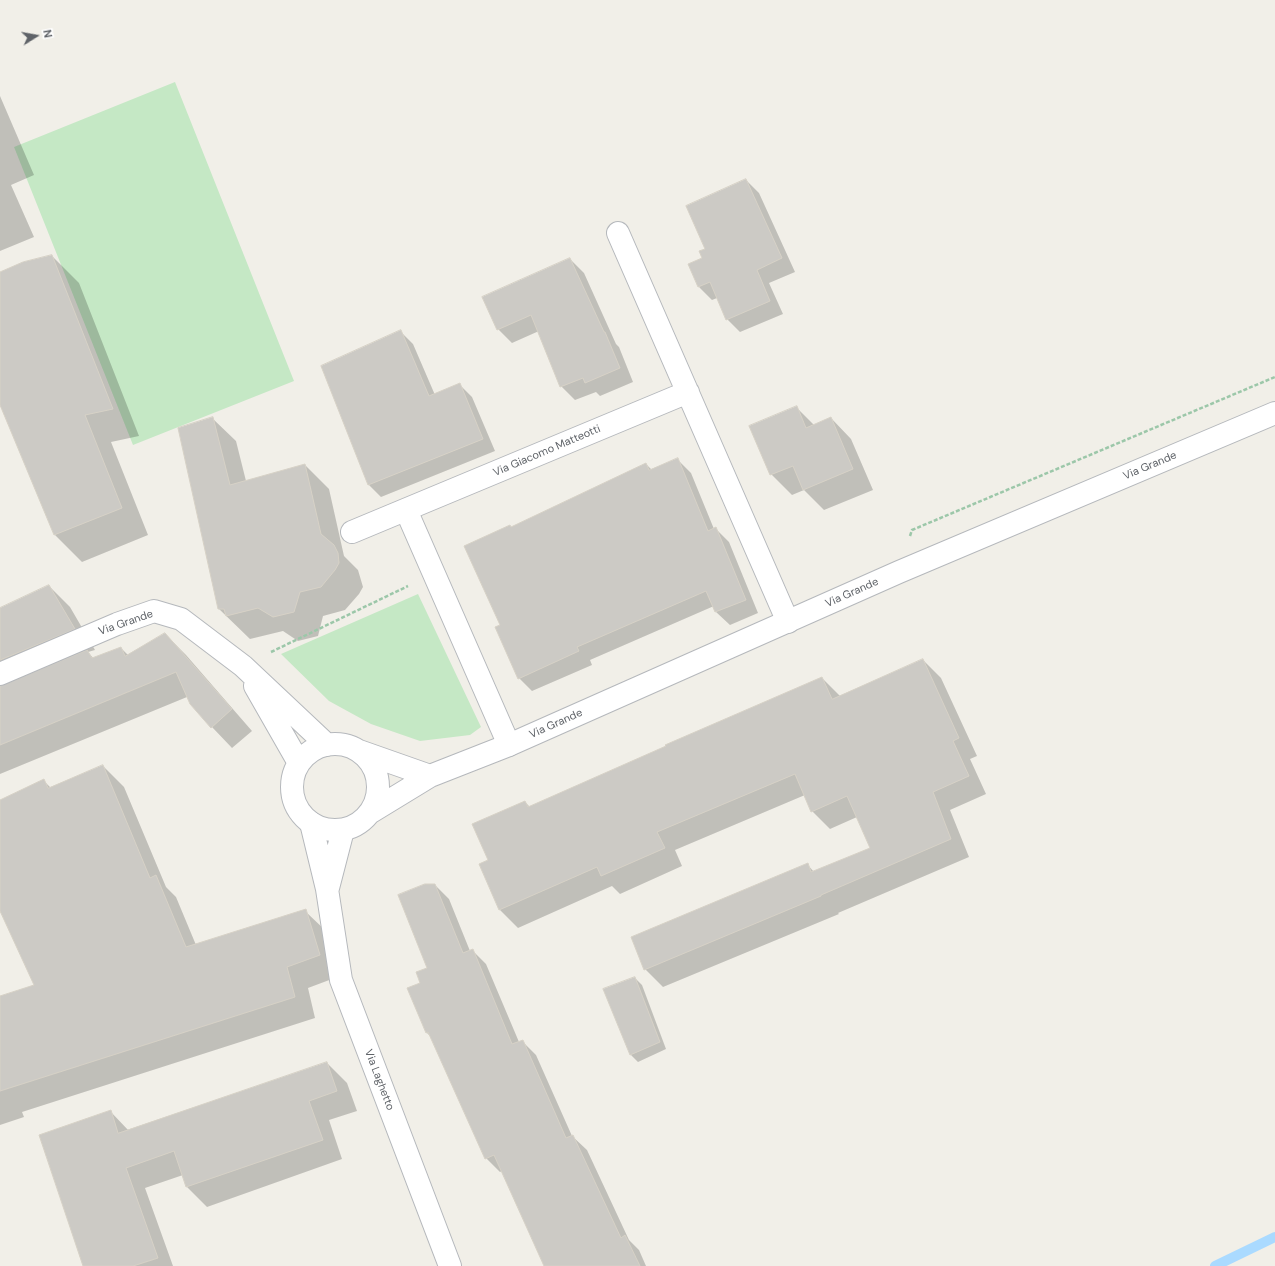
<!DOCTYPE html>
<html>
<head>
<meta charset="utf-8">
<style>
  body { margin:0 }
  #map { position:relative; width:1275px; height:1266px; overflow:hidden; background:#f1efe8; font-family:"DM Sans",sans-serif }
  canvas { display:block }
  .north { position:absolute; left:16px; top:16px; width:40px; height:40px; -webkit-text-stroke:3px #fff; paint-order:stroke; rotate:79deg; font-size:11px; font-weight:700; line-height:16px; text-align:center; color:#5f6368 }
  .north::after { content:''; display:block; margin:auto; width:14px; height:18px; background:#5f6368; clip-path:polygon(50% 0,100% 100%,50% 72%,0 100%) }
</style>
</head>
<body>
<div id="map">
<canvas width="1275" height="1266"></canvas>
<div class="north">N</div>
</div>
<script>
const c = document.querySelector('canvas').getContext('2d');
c.lineJoin = 'round';
function paint(path, color) { c.fillStyle = color; c.fill(path, 'evenodd'); }
function trace(path, color, width, dash) { c.strokeStyle = color; c.lineWidth = width; c.lineCap = dash ? 'butt' : 'round'; c.setLineDash(dash || []); c.stroke(path); }
function label(font, color, halo, rows, align = 'center') {
  c.font = font + ' "DM Sans",sans-serif'; c.lineWidth = 3.5; c.setLineDash([]); c.textBaseline = 'middle'; c.strokeStyle = halo; c.fillStyle = color; for (const [text, x, y, turn = 0] of rows) {
    c.save(); c.translate(x, y); c.rotate((+turn || 0) * Math.PI / 180); c.textAlign = isNaN(turn) ? turn : align; if (halo) c.strokeText(text, 0, 0); c.fillText(text, 0, 0); c.restore();
  }
}
paint(new Path2D(`
  M 175,82 L 294,381 L 133,445 L 14,147 Z
  M 418,594 L 481,727 L 470,735 L 420,741 L 371,724 L 329,701 L 281,654 Z`), '#c5e8c5');
paint(new Path2D(`
  M 0,96 L 34,175 L 11,185 L 34,237 L 0,251 Z
  M 746,180 L 759,193 L 795,272 L 769,283 L 783,314 L 740,332 L 727,319 L 717,298 L 712,300 L 699,287 L 690,265 L 704,259 L 707,249 Z
  M 52,256 L 79,283 L 139,436 L 111,442 L 148,535 L 82,562 L 55,535 L 0,403 L 0,273 Z
  M 570,259 L 584,273 L 616,344 L 619,347 L 633,382 L 600,396 L 596,392 L 575,400 L 561,386 L 539,331 L 512,343 L 498,329 Z
  M 401,332 L 413,344 L 435,395 L 460,385 L 472,397 L 495,451 L 381,497 L 368,484 Z
  M 796,407 L 814,425 L 831,418 L 851,439 L 873,490 L 824,510 L 804,490 L 792,495 L 771,474 Z
  M 212,418 L 236,441 L 246,481 L 305,465 L 329,489 L 344,556 L 358,570 L 363,587 L 359,594 L 345,610 L 323,616 L 318,636 L 298,641 L 283,631 L 250,639 L 219,609 Z
  M 678,460 L 691,473 L 714,529 L 716,529 L 729,542 L 758,613 L 730,625 L 716,612 L 714,606 L 590,660 L 592,665 L 532,691 L 519,678 L 501,625 L 510,526 L 512,528 L 646,464 L 652,470 Z
  M 49,586 L 70,607 L 95,650 L 88,652 L 94,659 L 121,648 L 128,655 L 165,634 L 186,655 L 252,731 L 232,748 L 212,727 L 187,697 L 0,774 L 0,609 Z
  M 923,660 L 941,678 L 977,756 L 970,759 L 986,794 L 950,810 L 969,857 L 838,913 L 839,914 L 663,987 L 645,969 L 807,864 L 814,872 L 871,848 L 857,817 L 830,829 L 812,811 L 805,795 L 675,850 L 682,866 L 620,894 L 612,886 L 518,928 L 500,910 L 480,865 L 490,860 L 525,802 L 530,807 L 822,678 L 841,697 Z
  M 103,766 L 124,787 L 166,887 L 176,897 L 196,945 L 305,911 L 326,931 L 340,976 L 308,988 L 315,1018 L 22,1112 L 24,1117 L 0,1125 L 0,997 L 35,985 L 0,909 L 0,801 L 44,781 L 51,788 Z
  M 435,885 L 449,899 L 470,951 L 472,950 L 486,964 L 519,1042 L 522,1041 L 536,1055 L 572,1136 L 587,1150 L 629,1240 L 639,1250 L 646,1266 L 551,1266 L 502,1171 L 500,1172 L 486,1158 L 431,1037 L 427,1033 L 421,983 L 428,968 Z
  M 635,978 L 642,985 L 666,1049 L 638,1062 L 631,1055 L 604,990 Z
  M 327,1063 L 347,1083 L 357,1111 L 329,1120 L 342,1159 L 207,1207 L 187,1187 L 183,1175 L 145,1188 L 173,1266 L 84,1266 L 110,1111 L 129,1131 Z`), '#0003');
trace(new Path2D(`
  M 1215,1266 L 1275,1237`), '#aadaff', 10);
const building = new Path2D(`
  M 746,179 L 782,258 L 757,270 L 770,301 L 726,320 L 710,282 L 698,287 L 688,264 L 702,258 L 699,251 L 705,249 L 686,206 Z
  M 52,255 L 113,409 L 85,415 L 122,508 L 54,535 L 0,405 L 0,272 L 23,262 Z
  M 570,258 L 604,332 L 605,332 L 620,368 L 585,383 L 583,378 L 560,387 L 531,315 L 497,330 L 482,297 Z
  M 401,330 L 429,396 L 460,383 L 483,439 L 368,485 L 321,366 Z
  M 797,406 L 806,428 L 831,417 L 853,469 L 803,490 L 793,466 L 770,475 L 749,426 Z
  M 213,417 L 230,485 L 305,464 L 321,534 L 334,545 L 338,553 L 339,563 L 335,570 L 321,587 L 300,592 L 294,612 L 273,617 L 258,608 L 226,616 L 224,609 L 218,609 L 178,428 Z
  M 678,458 L 708,531 L 716,527 L 746,600 L 715,612 L 706,591 L 577,647 L 579,651 L 518,679 L 495,627 L 500,625 L 464,546 L 510,525 L 511,527 L 646,463 L 649,470 Z
  M 49,585 L 75,629 L 0,660 L 0,608 Z
  M 165,633 L 232,709 L 211,728 L 190,704 L 176,672 L 0,745 L 0,686 L 87,650 L 92,658 L 121,647 L 125,656 Z
  M 923,659 L 959,738 L 953,741 L 969,776 L 933,792 L 951,839 L 821,895 L 821,896 L 644,970 L 631,937 L 808,863 L 811,872 L 870,848 L 847,796 L 811,812 L 795,774 L 657,832 L 665,848 L 601,876 L 597,867 L 499,910 L 479,864 L 488,860 L 472,824 L 525,801 L 528,807 L 666,746 L 665,745 L 822,677 L 832,699 Z
  M 103,765 L 150,878 L 156,875 L 186,947 L 306,909 L 320,955 L 287,967 L 295,997 L 0,1091 L 0,996 L 34,985 L 0,911 L 0,800 L 44,779 L 48,788 Z
  M 425,884 L 435,884 L 463,953 L 473,949 L 512,1044 L 523,1040 L 566,1138 L 573,1135 L 621,1238 L 625,1235 L 640,1266 L 544,1266 L 494,1155 L 485,1159 L 428,1032 L 426,1033 L 407,988 L 420,983 L 416,972 L 427,968 L 398,895 Z
  M 635,977 L 660,1042 L 630,1055 L 603,989 Z
  M 327,1062 L 337,1091 L 309,1101 L 323,1140 L 186,1187 L 174,1151 L 126,1168 L 158,1258 L 133,1266 L 83,1266 L 39,1135 L 111,1110 L 118,1133 Z`);
paint(building, '#cccac5');
trace(building, '#d6d1c6', 1);
const minor = new Path2D(`
  M 618,233 L 788,622
  M 406,510 L 509,745
  M 352,532 L 688,392
  M 311,823 L 327,889 L 341,980 L 450,1266
  M 328,888 L 343,830`);
const tertiary = new Path2D(`
  M 0,674 L 117,624 L 154,611 L 181,619 L 243,666 L 327,745
  M 255,686 L 299,763
  M292 787a43 43 0 1 1 86 0a43 43 0 1 1-86 0Z
  M 359,751 L 430,776
  M 371,812 L 430,776 L 509,745 L 899,572 L 1275,413`);
trace(minor, '#b5b8bc', 24);
trace(tertiary, '#b5b8bc', 24);
trace(new Path2D(`
  M 910,536 L 912,530 L 1275,377
  M 271,652 L 408,586`), '#9cc7a9', 2.5, [4, 2]);
trace(minor, '#fff', 22);
trace(tertiary, '#fff', 22);
label('11px', '#5f6368', '#fff', [
  ["Via Giacomo Matteotti",547,451,-23],
  ["Via Grande",1150,466,-23],
  ["Via Grande",852,593,-24],
  ["Via Grande",126,623,-19],
  ["Via Grande",556,724,-24],
  ["Via Laghetto",379,1080,69]
]);
</script>
</body>
</html>
